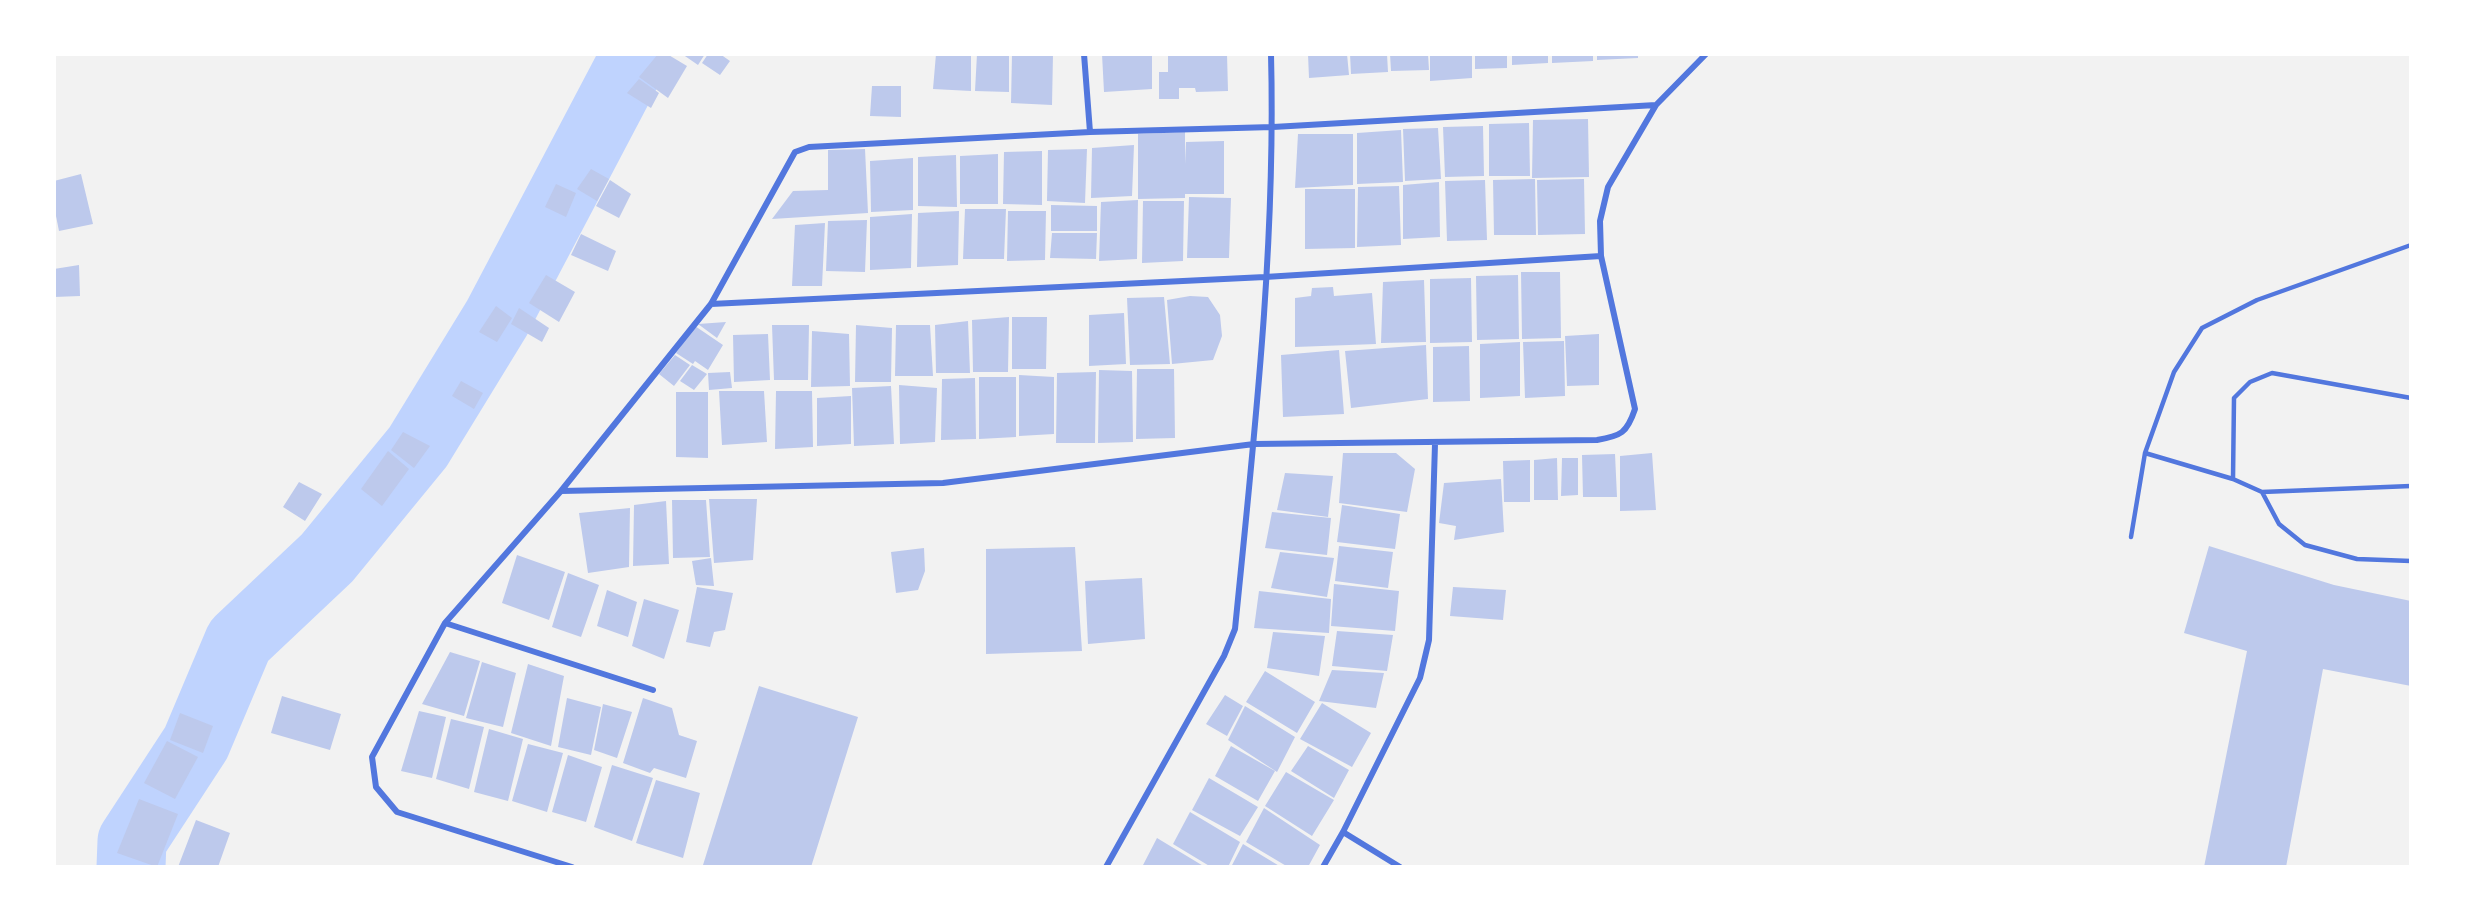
<!DOCTYPE html>
<html>
<head>
<meta charset="utf-8">
<style>
  body { margin:0 }
  #map { position:relative; width:2465px; height:921px; overflow:hidden; background:#f2f2f2; font-family:"Zilla Slab",serif }
  canvas { display:block }
  .frame { position:absolute; inset:0; border:56px solid #fff; pointer-events:none }
</style>
</head>
<body>
<div id="map">
<canvas width="2465" height="921"></canvas>
<div class="frame"></div>
</div>
<script>
const c = document.querySelector('canvas').getContext('2d');
c.lineJoin = 'round';
function trace(path, color, width, dash) { c.strokeStyle = color; c.lineWidth = width; c.lineCap = dash ? 'butt' : 'round'; c.setLineDash(dash || []); c.stroke(path); }
function paint(path, color) { c.fillStyle = color; c.fill(path, 'evenodd'); }
trace(new Path2D(`
  M 131,867 L 132,841 L 196,743 L 239,641 L 327,558 L 418,447 L 497,318 L 636,54`), '#bfd3fe', 69);
paint(new Path2D(`
  M 658,54 L 667,54 L 687,66 L 668,98 L 639,77 Z
  M 682,54 L 705,54 L 698,65 Z
  M 708,54 L 720,54 L 730,61 L 720,75 L 702,63 Z
  M 936,54 L 971,54 L 971,91 L 933,89 Z
  M 977,54 L 1009,54 L 1009,92 L 975,91 Z
  M 1012,54 L 1053,54 L 1052,105 L 1011,103 Z
  M 1102,54 L 1152,54 L 1152,89 L 1104,92 Z
  M 1168,54 L 1227,54 L 1228,91 L 1196,92 L 1195,88 L 1179,88 L 1179,99 L 1159,99 L 1159,72 L 1168,72 Z
  M 1308,54 L 1347,54 L 1349,75 L 1309,78 Z
  M 1350,54 L 1387,54 L 1388,72 L 1351,74 Z
  M 1390,54 L 1428,54 L 1429,70 L 1391,71 Z
  M 1430,54 L 1472,54 L 1472,78 L 1430,81 Z
  M 1475,54 L 1507,54 L 1507,68 L 1475,69 Z
  M 1512,54 L 1548,54 L 1548,63 L 1512,65 Z
  M 1552,54 L 1593,54 L 1593,61 L 1552,63 Z
  M 1597,54 L 1638,54 L 1638,58 L 1597,60 Z
  M 639,79 L 659,93 L 651,108 L 627,93 Z
  M 872,86 L 901,86 L 901,117 L 870,116 Z
  M 1588,119 L 1589,177 L 1532,178 L 1533,120 Z
  M 1529,123 L 1530,176 L 1489,176 L 1489,124 Z
  M 1483,126 L 1484,176 L 1445,177 L 1443,127 Z
  M 1438,128 L 1441,179 L 1405,181 L 1403,129 Z
  M 1401,130 L 1403,182 L 1357,184 L 1357,133 Z
  M 1185,132 L 1185,164 L 1186,142 L 1224,141 L 1224,194 L 1185,194 L 1185,198 L 1138,199 L 1138,134 Z
  M 1298,134 L 1353,134 L 1353,185 L 1295,188 Z
  M 1134,145 L 1132,196 L 1091,198 L 1092,148 Z
  M 865,149 L 868,213 L 772,219 L 793,191 L 828,190 L 828,150 Z
  M 1087,149 L 1085,203 L 1047,201 L 1048,150 Z
  M 1042,151 L 1042,205 L 1003,204 L 1004,152 Z
  M 998,154 L 998,204 L 960,204 L 960,156 Z
  M 956,155 L 957,207 L 918,206 L 918,157 Z
  M 913,158 L 913,210 L 871,212 L 870,161 Z
  M 591,169 L 609,179 L 597,201 L 577,189 Z
  M 81,174 L 93,224 L 59,231 L 54,206 L 54,181 Z
  M 1535,179 L 1536,235 L 1494,235 L 1493,180 Z
  M 1584,179 L 1585,234 L 1538,235 L 1537,180 Z
  M 610,180 L 631,194 L 619,218 L 596,206 Z
  M 1485,180 L 1487,240 L 1447,241 L 1445,181 Z
  M 1439,182 L 1440,237 L 1403,239 L 1403,185 Z
  M 556,184 L 576,193 L 566,217 L 545,207 Z
  M 1399,186 L 1401,245 L 1357,247 L 1358,187 Z
  M 1305,189 L 1355,189 L 1355,248 L 1305,249 Z
  M 1189,197 L 1231,198 L 1229,258 L 1187,258 Z
  M 1138,200 L 1137,259 L 1099,261 L 1101,202 Z
  M 1143,201 L 1184,201 L 1183,261 L 1142,263 Z
  M 1051,205 L 1097,206 L 1097,231 L 1051,231 Z
  M 965,209 L 1006,209 L 1004,259 L 963,259 Z
  M 959,211 L 958,265 L 917,267 L 918,213 Z
  M 1008,211 L 1046,211 L 1045,260 L 1007,261 Z
  M 912,214 L 911,268 L 870,270 L 870,217 Z
  M 867,220 L 865,272 L 826,271 L 828,221 Z
  M 825,223 L 822,286 L 792,286 L 795,225 Z
  M 1052,233 L 1097,233 L 1096,259 L 1050,258 Z
  M 581,234 L 616,251 L 608,271 L 571,255 Z
  M 79,265 L 80,296 L 54,297 L 54,269 Z
  M 1521,272 L 1560,272 L 1561,338 L 1522,339 Z
  M 546,275 L 575,292 L 559,322 L 529,303 Z
  M 1518,275 L 1519,339 L 1477,340 L 1476,276 Z
  M 1471,278 L 1472,342 L 1430,343 L 1430,279 Z
  M 1424,280 L 1426,342 L 1381,343 L 1383,282 Z
  M 1333,287 L 1334,296 L 1372,293 L 1376,344 L 1295,347 L 1295,298 L 1311,296 L 1312,288 Z
  M 1190,296 L 1208,297 L 1220,315 L 1222,336 L 1213,360 L 1172,364 L 1167,300 Z
  M 1164,297 L 1170,364 L 1130,365 L 1127,298 Z
  M 496,306 L 512,318 L 497,342 L 479,332 Z
  M 519,308 L 549,328 L 542,342 L 511,324 Z
  M 1124,313 L 1126,364 L 1089,366 L 1089,315 Z
  M 1009,317 L 1008,372 L 973,372 L 972,320 Z
  M 1012,317 L 1047,317 L 1046,369 L 1012,369 Z
  M 968,321 L 970,373 L 936,373 L 935,325 Z
  M 726,322 L 717,338 L 698,324 Z
  M 772,325 L 809,325 L 808,380 L 774,380 Z
  M 856,325 L 892,328 L 891,382 L 855,382 Z
  M 896,325 L 930,325 L 933,376 L 895,376 Z
  M 695,326 L 723,345 L 708,370 L 695,361 L 693,364 L 676,353 Z
  M 812,331 L 849,334 L 850,386 L 811,387 Z
  M 768,334 L 770,380 L 734,382 L 733,335 Z
  M 1599,334 L 1599,385 L 1567,386 L 1565,336 Z
  M 1564,341 L 1565,396 L 1525,398 L 1523,342 Z
  M 1520,342 L 1520,396 L 1480,398 L 1480,344 Z
  M 1426,345 L 1428,399 L 1351,408 L 1345,351 Z
  M 1469,346 L 1470,401 L 1433,402 L 1433,347 Z
  M 1339,350 L 1344,414 L 1283,417 L 1281,355 Z
  M 675,355 L 690,365 L 674,386 L 659,374 Z
  M 692,365 L 707,374 L 694,390 L 680,381 Z
  M 1137,369 L 1174,369 L 1175,438 L 1136,439 Z
  M 1099,370 L 1132,371 L 1133,442 L 1098,443 Z
  M 730,372 L 732,388 L 709,390 L 708,373 Z
  M 1096,372 L 1095,443 L 1056,443 L 1057,373 Z
  M 1019,375 L 1054,377 L 1054,434 L 1019,436 Z
  M 979,377 L 1016,377 L 1016,437 L 979,439 Z
  M 975,378 L 976,439 L 941,440 L 942,379 Z
  M 461,381 L 483,393 L 474,409 L 452,396 Z
  M 899,385 L 937,388 L 935,442 L 900,444 Z
  M 891,386 L 894,444 L 854,446 L 852,388 Z
  M 719,391 L 764,391 L 767,442 L 722,445 Z
  M 776,391 L 812,391 L 813,447 L 775,449 Z
  M 676,392 L 708,392 L 708,458 L 676,457 Z
  M 851,396 L 851,444 L 817,446 L 817,398 Z
  M 403,432 L 430,446 L 414,468 L 391,450 Z
  M 388,451 L 409,469 L 382,506 L 361,489 Z
  M 1343,453 L 1396,453 L 1415,469 L 1407,512 L 1339,503 Z
  M 1652,453 L 1656,510 L 1620,511 L 1620,456 Z
  M 1615,454 L 1617,497 L 1583,497 L 1582,455 Z
  M 1557,458 L 1558,500 L 1534,500 L 1534,460 Z
  M 1562,458 L 1578,458 L 1578,495 L 1561,496 Z
  M 1530,460 L 1530,502 L 1504,502 L 1503,461 Z
  M 1285,473 L 1333,476 L 1328,517 L 1277,510 Z
  M 1501,479 L 1504,532 L 1454,540 L 1456,526 L 1439,523 L 1444,483 Z
  M 299,482 L 322,494 L 305,521 L 283,507 Z
  M 709,499 L 757,499 L 753,560 L 714,563 Z
  M 672,500 L 706,500 L 710,557 L 673,558 Z
  M 666,501 L 669,564 L 633,566 L 634,505 Z
  M 1342,505 L 1400,514 L 1395,549 L 1337,542 Z
  M 630,508 L 629,567 L 588,573 L 579,513 Z
  M 1272,512 L 1331,518 L 1327,555 L 1265,548 Z
  M 1339,546 L 1393,552 L 1388,588 L 1335,581 Z
  M 2209,546 L 2334,585 L 2411,601 L 2411,686 L 2323,669 L 2286,867 L 2204,867 L 2247,651 L 2184,633 Z
  M 1075,547 L 1082,651 L 986,654 L 986,549 Z
  M 924,548 L 925,571 L 918,590 L 896,593 L 891,552 Z
  M 1280,552 L 1334,558 L 1327,597 L 1271,588 Z
  M 517,555 L 565,572 L 549,620 L 502,603 Z
  M 711,558 L 714,586 L 696,585 L 692,561 Z
  M 568,573 L 599,585 L 581,637 L 552,627 Z
  M 1142,578 L 1145,639 L 1088,644 L 1085,581 Z
  M 1334,584 L 1399,591 L 1395,631 L 1331,626 Z
  M 697,587 L 733,593 L 725,630 L 714,632 L 710,647 L 686,642 Z
  M 1453,587 L 1506,590 L 1503,620 L 1450,616 Z
  M 607,590 L 637,602 L 628,637 L 597,626 Z
  M 1259,591 L 1331,599 L 1329,633 L 1254,628 Z
  M 644,599 L 679,610 L 664,659 L 632,646 Z
  M 1337,631 L 1393,635 L 1387,671 L 1332,666 Z
  M 1273,632 L 1325,636 L 1319,676 L 1267,668 Z
  M 450,652 L 480,661 L 464,716 L 422,704 Z
  M 482,662 L 516,673 L 503,727 L 466,718 Z
  M 528,664 L 564,676 L 551,746 L 511,733 Z
  M 1332,670 L 1384,673 L 1376,708 L 1319,701 Z
  M 1265,671 L 1315,702 L 1297,733 L 1246,702 Z
  M 759,686 L 858,717 L 811,867 L 711,867 L 703,865 Z
  M 1225,695 L 1243,706 L 1227,736 L 1206,724 Z
  M 282,696 L 341,714 L 330,750 L 271,733 Z
  M 567,698 L 601,707 L 591,755 L 558,747 Z
  M 643,698 L 672,708 L 679,735 L 697,741 L 686,778 L 654,768 L 650,773 L 623,763 Z
  M 1322,703 L 1371,733 L 1352,767 L 1300,739 Z
  M 603,704 L 632,712 L 617,758 L 594,750 Z
  M 1245,706 L 1295,737 L 1277,772 L 1228,740 Z
  M 419,711 L 446,717 L 432,778 L 401,771 Z
  M 180,713 L 213,726 L 203,753 L 170,740 Z
  M 451,719 L 484,727 L 469,789 L 436,779 Z
  M 489,729 L 523,739 L 508,801 L 474,792 Z
  M 167,741 L 198,757 L 175,799 L 144,783 Z
  M 528,744 L 563,753 L 547,812 L 512,801 Z
  M 1231,746 L 1275,771 L 1258,801 L 1215,776 Z
  M 1308,746 L 1349,770 L 1334,798 L 1291,771 Z
  M 568,755 L 602,767 L 586,822 L 552,812 Z
  M 612,765 L 653,778 L 632,841 L 594,827 Z
  M 1286,772 L 1334,800 L 1312,836 L 1265,806 Z
  M 1209,778 L 1258,807 L 1240,836 L 1192,810 Z
  M 656,780 L 700,793 L 683,858 L 636,843 Z
  M 139,799 L 178,814 L 157,867 L 117,853 Z
  M 1264,808 L 1320,845 L 1308,867 L 1288,867 L 1246,842 Z
  M 1190,812 L 1240,842 L 1228,867 L 1211,867 L 1173,844 Z
  M 196,820 L 230,833 L 218,867 L 178,867 Z
  M 1157,838 L 1205,867 L 1142,867 Z
  M 1243,844 L 1281,867 L 1231,867 Z`), '#bdc9ec');
trace(new Path2D(`
  M 2145,453 L 2233,479 L 2262,492 L 2279,524 L 2305,545 L 2357,559 L 2411,561
  M 2233,479 L 2234,398 L 2250,382 L 2272,373 L 2411,398
  M 2262,492 L 2411,486
  M 2131,537 L 2145,453 L 2174,372 L 2202,328 L 2257,300 L 2411,245`), '#5277de', 4.5);
trace(new Path2D(`
  M 1084,54 L 1090,132
  M 711,304 L 1265,277 L 1601,256
  M 561,491 L 943,483 L 1254,444 L 1597,440 C 1621,436 1627,433 1635,409 L 1601,256 L 1600,221 L 1608,187 L 1656,105 L 1706,54
  M 445,623 L 653,690
  M 1343,832 L 1400,867
  M 572,867 L 397,812 L 376,787 L 372,757 L 445,623 L 561,491 L 711,304 L 795,152 L 809,147 L 1090,132 L 1273,127 L 1656,105
  M 1106,867 L 1224,656 L 1235,629 C 1254,438 1276,246 1271,54
  M 1323,867 L 1343,832 L 1420,678 L 1429,640 L 1435,444`), '#5277de', 6);
</script>
</body>
</html>
